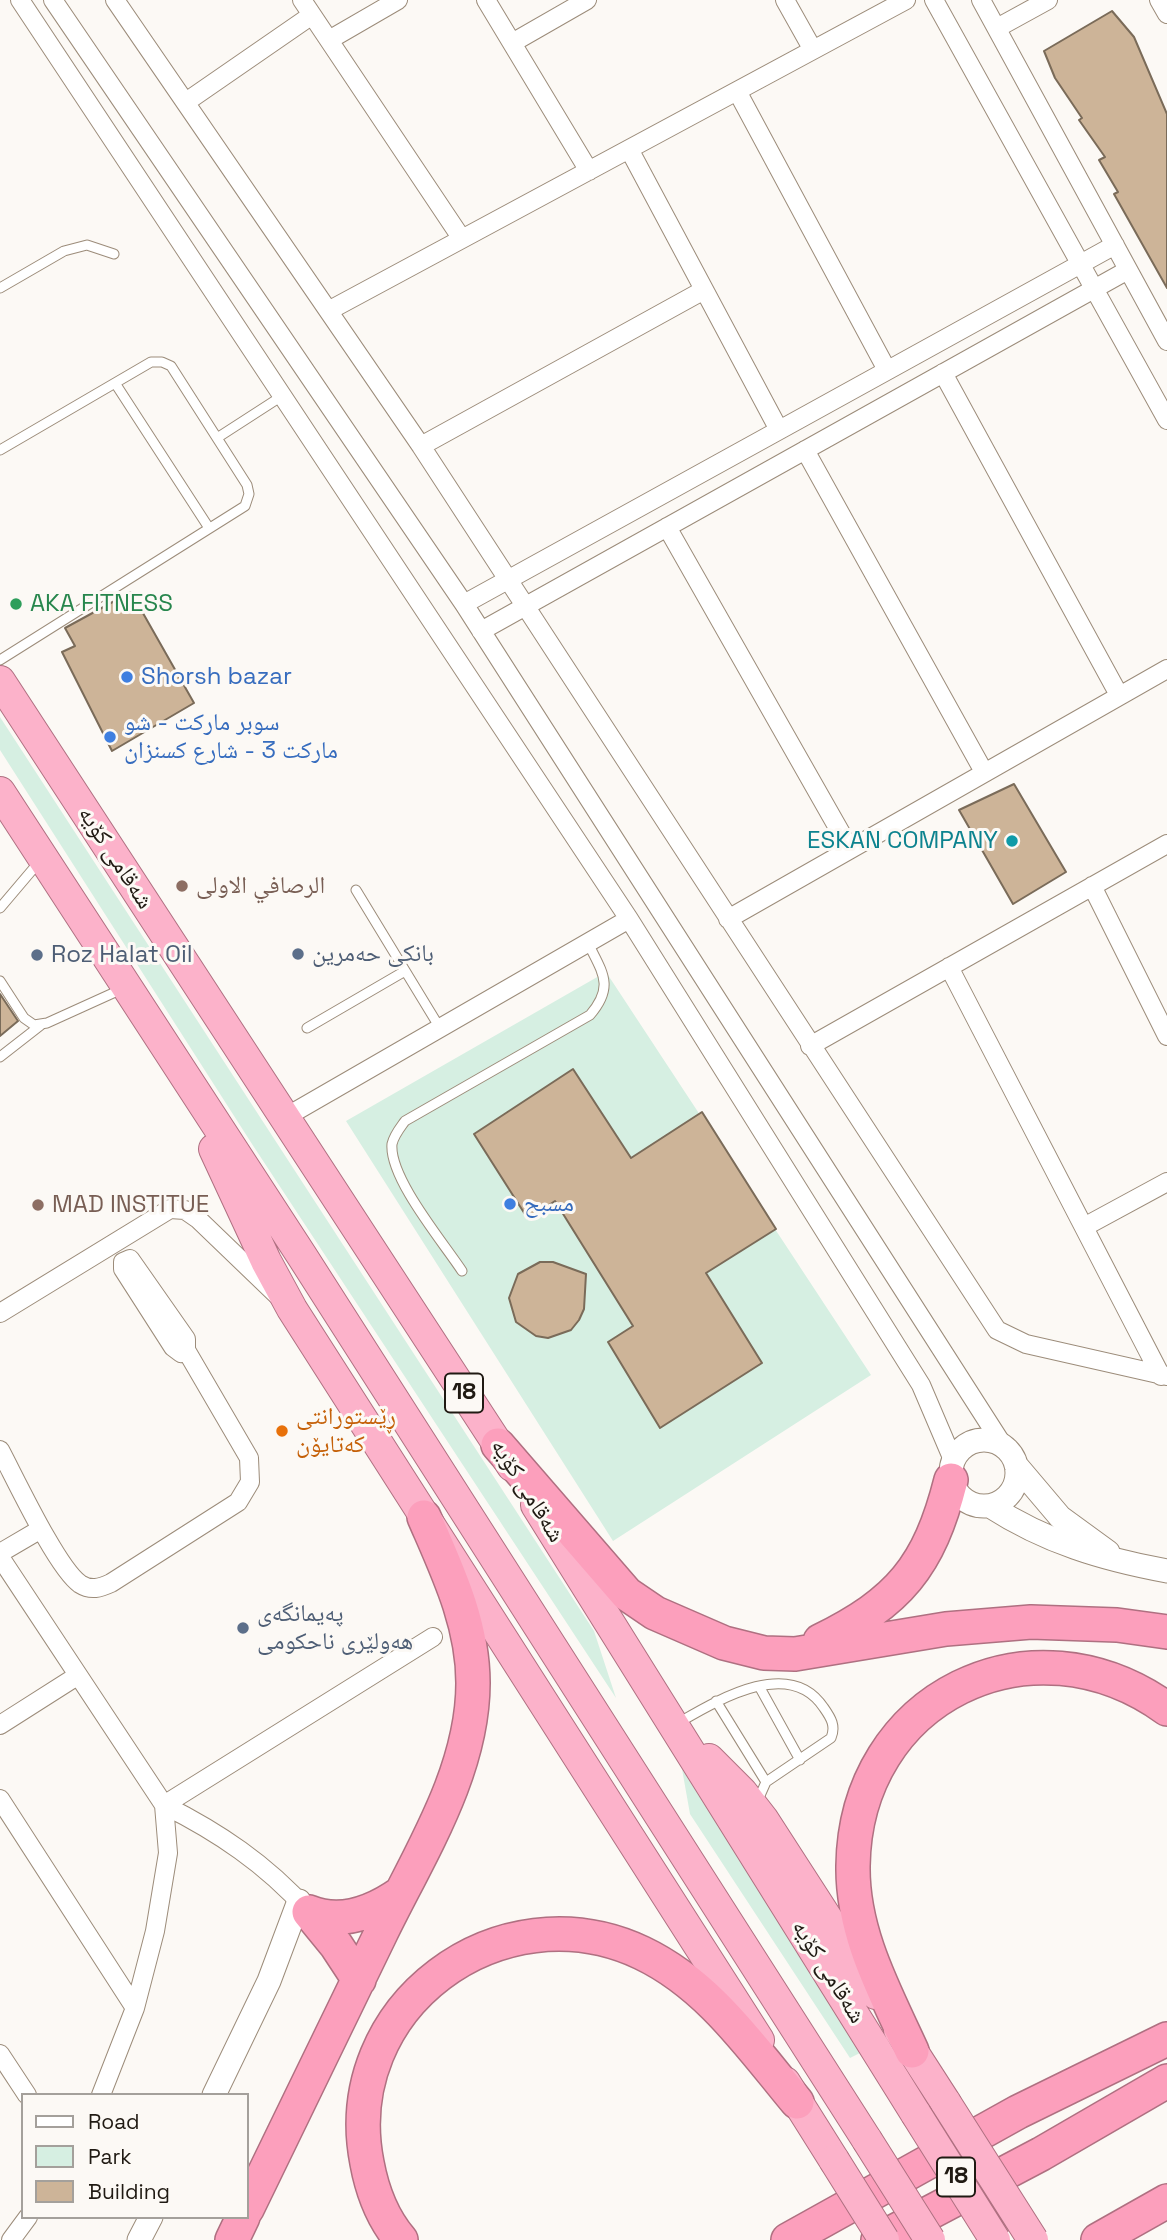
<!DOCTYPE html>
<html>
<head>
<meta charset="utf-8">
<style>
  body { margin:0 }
  #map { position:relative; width:1167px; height:2240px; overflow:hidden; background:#fcf9f5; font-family:"Space Grotesk",sans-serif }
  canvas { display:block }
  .legend { position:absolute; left:21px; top:2093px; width:228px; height:126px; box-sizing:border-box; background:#fcf9f5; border:2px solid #a4a09b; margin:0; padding:9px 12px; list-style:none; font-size:21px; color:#201a13 }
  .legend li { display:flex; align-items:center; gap:14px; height:35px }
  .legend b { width:35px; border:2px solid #a4a09b }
</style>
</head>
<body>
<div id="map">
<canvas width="1167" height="2240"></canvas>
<ul class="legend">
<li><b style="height:9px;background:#fff"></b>Road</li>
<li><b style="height:19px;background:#d6efe2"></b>Park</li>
<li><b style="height:19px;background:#cdb498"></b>Building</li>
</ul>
</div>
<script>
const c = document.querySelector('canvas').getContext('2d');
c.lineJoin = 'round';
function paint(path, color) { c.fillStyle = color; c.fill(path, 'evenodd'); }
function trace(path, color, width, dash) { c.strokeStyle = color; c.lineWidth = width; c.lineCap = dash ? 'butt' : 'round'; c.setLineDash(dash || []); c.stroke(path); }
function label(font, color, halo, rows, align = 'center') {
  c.font = font + ' "Space Grotesk","Noto Naskh Arabic",sans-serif'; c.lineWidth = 6; c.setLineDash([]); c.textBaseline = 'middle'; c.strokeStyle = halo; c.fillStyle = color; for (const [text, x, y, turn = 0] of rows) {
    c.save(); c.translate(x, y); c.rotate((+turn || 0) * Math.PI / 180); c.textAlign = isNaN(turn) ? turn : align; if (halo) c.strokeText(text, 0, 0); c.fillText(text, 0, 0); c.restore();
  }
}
paint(new Path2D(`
  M 0,717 L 594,1631 L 616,1698 L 252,1144 L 0,750 Z
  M 606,972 L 871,1375 L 613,1541 L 346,1121 Z
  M 682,1769 L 862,2052 L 850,2058 L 690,1814 Z`), '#d6efe2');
const building = new Path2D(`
  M 1112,11 L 1134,37 L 1167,114 L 1167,288 L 1114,194 L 1118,192 L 1099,160 L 1105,157 L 1079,120 L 1082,118 L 1055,78 L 1044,51 Z
  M 131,592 L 194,703 L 112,751 L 62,652 L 75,646 L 65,628 Z
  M 1014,784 L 1066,872 L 1013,904 L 959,810 Z
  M 0,994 L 18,1021 L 0,1036 Z
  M 573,1069 L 631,1158 L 702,1112 L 776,1229 L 706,1273 L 762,1363 L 660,1428 L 608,1342 L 633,1326 L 555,1201 L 528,1219 L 474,1134 Z
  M 540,1262 L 553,1262 L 586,1274 L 584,1309 L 579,1320 L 571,1330 L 548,1338 L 536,1336 L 516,1322 L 509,1298 L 518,1274 Z`);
paint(building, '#cdb498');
trace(building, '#7a6b59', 2);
const service = new Path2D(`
  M 0,288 L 64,251 L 87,245 L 114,254
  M 115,383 L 209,528
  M 217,438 L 282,396
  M 0,450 L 151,362 L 162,362 L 171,366 L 247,485 L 249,494 L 245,506 L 0,660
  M 356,890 L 440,1028
  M 0,908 L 39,862
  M 0,981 L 24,1018 L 34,1025 L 47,1023 L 122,989
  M 307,1028 L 405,971
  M 0,1057 L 41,1025
  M 462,1271 C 443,1242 389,1178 392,1144 C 394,1135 400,1128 405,1121 L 590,1015 C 615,986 602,972 588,943
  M 759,1686 L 800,1760
  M 716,1701 L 766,1782
  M 678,1723 C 718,1700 790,1656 824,1708 C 831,1718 836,1726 831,1738 L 766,1782 L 758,1800`);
const minor = new Path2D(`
  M 20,0 L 629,919 L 921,1385 L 953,1460
  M 53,0 L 464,604 L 1004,1447
  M 115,0 L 421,446 L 997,1330 L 1026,1344 L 1167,1376
  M 302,0 L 462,239
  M 486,0 L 589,171
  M 785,0 L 813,50
  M 934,0 L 1167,420
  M 981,0 L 1167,341
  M 1159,0 L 1167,14
  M 997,28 L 1048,0
  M 329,40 L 398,0
  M 512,43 L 587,0
  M 737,91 L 887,370
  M 186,102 L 312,15
  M 629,149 L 779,430
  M 330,310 L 906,0
  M 943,373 L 1119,695
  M 421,446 L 704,290
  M 805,450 L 984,772
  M 667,527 L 850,849
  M 464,604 L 1115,245
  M 481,631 L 1128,270
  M 1092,886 L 1167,1036
  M 728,919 L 1167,669
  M 949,967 L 1161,1376
  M 810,1046 L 1167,844
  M 284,1118 L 629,919
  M 1084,1227 L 1167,1182
  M 130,1259 L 186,1339 L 186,1350 L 181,1353 L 173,1347 L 123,1269 L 123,1262 Z
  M 0,1313 L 170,1209 L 185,1210 L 198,1219 L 277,1295
  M 0,1450 C 15,1478 57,1568 80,1584 C 91,1591 100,1588 111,1583 L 238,1502 L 250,1482 L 249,1458 L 186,1350
  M 0,1553 L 41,1529
  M 0,1557 L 164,1805 L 168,1853 L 155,1931 L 135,2008 L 101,2095
  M 0,1725 L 77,1676
  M 0,1799 L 135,2008
  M 164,1805 L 433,1637
  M 164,1805 C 218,1832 266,1864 307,1910
  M 0,2054 L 27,2095
  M 11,2240 L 28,2217`);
const tertiary = new Path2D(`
  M951 1473a33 33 0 1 1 66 0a33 33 0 1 1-66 0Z
  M 1016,1465 L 1060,1517 L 1108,1552
  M 990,1506 C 1046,1542 1102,1559 1167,1571
  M 214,2095 L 269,1981 L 299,1901
  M 139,2240 L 151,2217`);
const trunk = new Path2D(`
  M 0,681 L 512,1466
  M 0,792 L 302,1256 L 867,2140
  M 214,1149 L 266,1261 L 292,1309 L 759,2040
  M 536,1505 L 916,2114
  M 709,1759 L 742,1792 L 763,1819 L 876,1994
  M 899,2030 L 946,2103
  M 785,2082 L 834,2160`);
const motorway = new Path2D(`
  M 498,1445 L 627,1594 L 655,1613 L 724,1643 L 764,1653 L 795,1654 L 946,1629 L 1031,1622 L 1117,1625 L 1167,1632
  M 820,1641 C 899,1602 929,1567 951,1480
  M 309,1912 C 341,1925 374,1912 401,1893
  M 309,1912 L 336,1945 L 359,1980
  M 912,2051 C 885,1992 852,1933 853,1866 C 855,1697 1031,1611 1167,1709
  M 247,2209 C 292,2117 337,2025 381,1933 C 419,1855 473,1772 473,1683 C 473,1623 447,1570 424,1517
  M 232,2240 L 243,2217
  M 401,2240 C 383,2219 372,2190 367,2163 C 336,2007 500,1886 642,1953 C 709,1985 751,2047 797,2102
  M 788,2240 L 1018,2112 L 1167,2039
  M 878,2240 L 1041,2154 L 1167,2081
  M 1098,2240 L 1167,2201`);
trace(service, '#9c8c7a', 11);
trace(minor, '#9c8c7a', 20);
trace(tertiary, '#9c8c7a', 25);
trace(trunk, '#af7081', 32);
trace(motorway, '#af7081', 36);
trace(service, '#fff', 9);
trace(minor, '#fff', 18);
trace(tertiary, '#fff', 23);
trace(trunk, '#fcb2ca', 30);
trace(motorway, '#fc9fbc', 33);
const trunkBridge = new Path2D(`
  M 946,2103 L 1033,2240
  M 916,2114 L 995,2240
  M 867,2140 L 930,2240
  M 834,2160 L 884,2240`);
trace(trunkBridge, '#af7081', 32, []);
trace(trunkBridge, '#fcb2ca', 30);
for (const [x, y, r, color] of [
  [16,604,7,"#2e9e5b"],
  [127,677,7,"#3f7fe0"],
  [110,737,7,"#3f7fe0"],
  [1012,841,7,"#0f9aa8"],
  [182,886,7,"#8d6e63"],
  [298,954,7,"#5c6f8a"],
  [37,955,7,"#5c6f8a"],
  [510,1204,7,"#3f7fe0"],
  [38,1205,7,"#8d6e63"],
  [282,1431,7,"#e8710a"],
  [243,1628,7,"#5c6f8a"]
]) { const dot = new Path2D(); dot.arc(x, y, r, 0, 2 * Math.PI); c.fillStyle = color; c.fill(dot); trace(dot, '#fcf9f5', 2.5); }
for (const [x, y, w] of [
  [464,1393,38],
  [956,2177,38]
]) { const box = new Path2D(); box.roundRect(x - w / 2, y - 19.5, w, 39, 5); c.fillStyle = '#fcf9f5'; c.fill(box); trace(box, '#201a13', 2); }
label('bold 23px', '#201a13', null, [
  ["18",464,1393],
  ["18",956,2177]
]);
label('24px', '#27864d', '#fcf9f5', [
  ["AKA FITNESS",30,604]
], 'left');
label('24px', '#366cbe', '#fcf9f5', [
  ["Shorsh bazar",141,677],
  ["سوبر ماركت - شو",124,723],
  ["ماركت 3 - شارع كسنزان",124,751],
  ["مسبح",524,1204]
], 'left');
label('24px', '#0d838f', '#fcf9f5', [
  ["ESKAN COMPANY",998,841]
], 'right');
label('24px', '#201a13', '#fcf9f5', [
  ["شەقامی کۆیە",115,858,57],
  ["شەقامی کۆیە",527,1491,58],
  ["شەقامی کۆیە",828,1972,58]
]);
label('24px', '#785e54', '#fcf9f5', [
  ["الرصافي الاولى",196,886],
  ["MAD INSTITUE",52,1205]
], 'left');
label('24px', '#4e5e75', '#fcf9f5', [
  ["بانكی حه‌مرین",312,954],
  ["Roz Halat Oil",51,955],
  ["پەیمانگەی",257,1614],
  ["هەولێری ناحکومی",257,1642]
], 'left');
label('24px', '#c56008', '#fcf9f5', [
  ["ڕێستورانتی",296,1417],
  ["کەتایۆن",296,1445]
], 'left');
</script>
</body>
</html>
